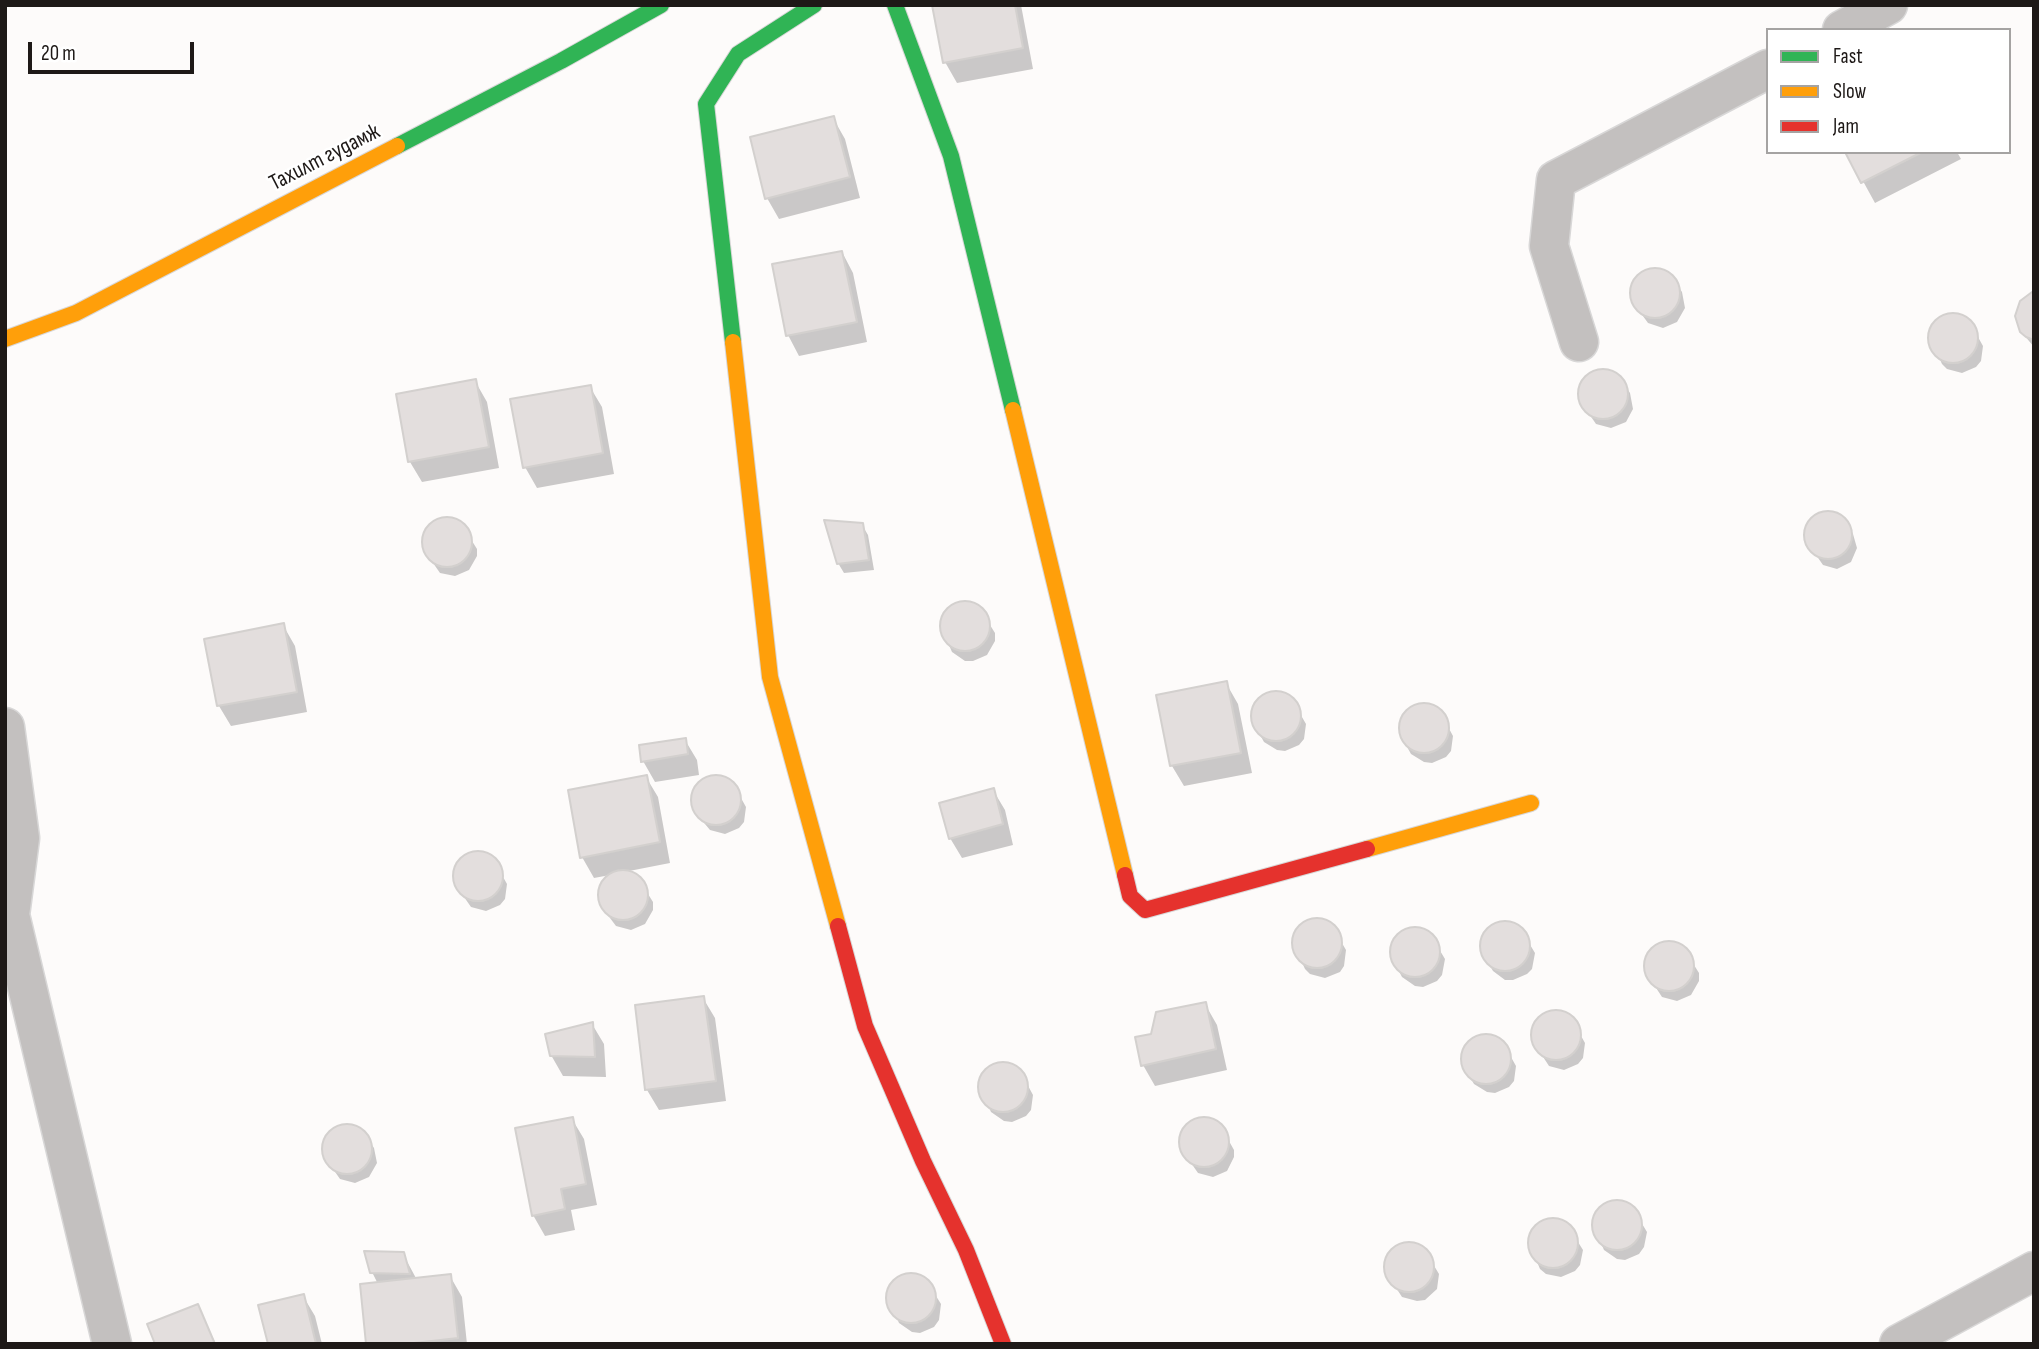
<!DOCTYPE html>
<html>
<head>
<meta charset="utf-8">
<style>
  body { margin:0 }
  #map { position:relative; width:2039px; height:1349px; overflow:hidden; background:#fdfbfa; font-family:"Sofia Sans Condensed",sans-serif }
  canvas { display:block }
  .frame { position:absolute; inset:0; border:7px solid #1e1917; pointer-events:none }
  .legend { position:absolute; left:1766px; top:28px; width:245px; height:126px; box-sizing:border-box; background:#fff; border:2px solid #a5a3a2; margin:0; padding:9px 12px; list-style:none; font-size:21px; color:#1e1917 }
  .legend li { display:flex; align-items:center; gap:14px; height:35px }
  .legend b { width:35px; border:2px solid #a5a3a2 }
  .scale { position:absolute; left:28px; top:42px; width:166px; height:32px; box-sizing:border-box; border:4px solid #1e1917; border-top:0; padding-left:9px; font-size:21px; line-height:24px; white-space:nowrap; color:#1e1917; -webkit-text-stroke:5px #fff; paint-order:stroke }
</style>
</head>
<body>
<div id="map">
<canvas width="2039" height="1349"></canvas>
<div class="frame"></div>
<ul class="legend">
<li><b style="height:9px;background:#30b455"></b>Fast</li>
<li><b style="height:9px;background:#ff9f0a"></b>Slow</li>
<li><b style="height:9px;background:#e5322d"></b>Jam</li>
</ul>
<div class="scale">20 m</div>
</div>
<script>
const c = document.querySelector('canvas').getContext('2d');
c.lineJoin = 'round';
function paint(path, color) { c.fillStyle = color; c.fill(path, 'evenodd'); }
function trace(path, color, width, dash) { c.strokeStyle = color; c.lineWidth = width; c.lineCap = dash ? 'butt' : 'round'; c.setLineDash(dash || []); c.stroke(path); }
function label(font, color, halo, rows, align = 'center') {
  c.font = font + ' "Sofia Sans Condensed",sans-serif'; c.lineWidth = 5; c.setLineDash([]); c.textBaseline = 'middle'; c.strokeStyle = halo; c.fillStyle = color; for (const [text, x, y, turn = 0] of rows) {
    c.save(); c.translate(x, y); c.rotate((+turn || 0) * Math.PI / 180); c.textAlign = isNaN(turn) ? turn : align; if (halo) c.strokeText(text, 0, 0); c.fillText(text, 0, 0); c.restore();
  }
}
paint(new Path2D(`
  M 934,5 L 1021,5 L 1033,69 L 957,83 L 945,62 Z
  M 833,118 L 845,139 L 860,198 L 779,219 L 767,198 Z
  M 1847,152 L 1957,152 L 1961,159 L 1875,203 Z
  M 842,252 L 853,273 L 867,342 L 799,356 L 788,335 Z
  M 1655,270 L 1670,275 L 1675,281 L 1682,292 L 1685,308 L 1677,322 L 1663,328 L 1648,323 L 1632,301 L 1632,285 L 1636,279 L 1648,271 Z
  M 2034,294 L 2034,347 L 2024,335 Z
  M 1954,315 L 1969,321 L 1983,346 L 1981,361 L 1976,367 L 1962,373 L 1947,369 L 1942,364 L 1930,338 L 1934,325 L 1947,316 Z
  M 1597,371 L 1604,371 L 1619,376 L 1630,393 L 1633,409 L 1626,422 L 1611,428 L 1596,424 L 1581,402 L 1580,394 L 1584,380 Z
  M 475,381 L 487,402 L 499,468 L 422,482 L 410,462 L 398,395 Z
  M 590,387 L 602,407 L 614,474 L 537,488 L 525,467 Z
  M 1827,512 L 1841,517 L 1847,522 L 1853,534 L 1857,548 L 1851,562 L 1837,569 L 1823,565 L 1807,542 L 1807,528 L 1814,517 Z
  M 440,519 L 447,519 L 462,525 L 477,549 L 477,556 L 469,570 L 455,576 L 440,573 L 424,550 L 423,542 L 428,528 Z
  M 862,525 L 868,535 L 874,570 L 844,573 L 838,563 Z
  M 966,603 L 980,609 L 995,633 L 995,641 L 987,655 L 973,661 L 965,661 L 952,652 L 941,627 L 942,619 L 951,607 Z
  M 283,625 L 295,646 L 307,712 L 231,726 L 219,706 L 206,640 Z
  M 1226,683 L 1238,704 L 1252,773 L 1184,786 L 1172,766 L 1158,697 Z
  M 1277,693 L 1285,694 L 1291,698 L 1306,724 L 1304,739 L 1299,745 L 1285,751 L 1277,750 L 1264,742 L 1254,724 L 1254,709 L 1263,697 Z
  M 1424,705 L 1432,706 L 1439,710 L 1453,736 L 1451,751 L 1446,757 L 1432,763 L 1424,762 L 1411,754 L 1401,736 L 1401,721 L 1410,710 Z
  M 685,740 L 697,760 L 699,775 L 655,782 L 643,761 Z
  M 646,777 L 658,797 L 670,863 L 624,872 L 638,878 L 653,902 L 653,910 L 645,924 L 631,930 L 616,926 L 604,910 L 599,895 L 604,881 L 610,875 L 594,878 L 582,857 Z
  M 709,777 L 717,777 L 732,782 L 746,807 L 744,822 L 739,828 L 725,834 L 710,830 L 700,818 L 694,808 L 694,792 L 697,786 Z
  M 993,790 L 1005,810 L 1013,845 L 962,858 L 950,838 Z
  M 479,853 L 493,859 L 507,884 L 505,899 L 500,905 L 486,911 L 471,907 L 455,884 L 454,877 L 458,863 L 471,854 Z
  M 1318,920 L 1332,926 L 1346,950 L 1344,966 L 1340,972 L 1325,978 L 1310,974 L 1305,969 L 1293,943 L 1298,929 L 1310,921 Z
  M 1506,922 L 1520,928 L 1535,953 L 1532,969 L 1527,974 L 1513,980 L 1505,980 L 1493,971 L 1483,954 L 1483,938 L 1491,926 Z
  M 1416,929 L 1424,930 L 1430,934 L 1445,959 L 1442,975 L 1437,981 L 1423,987 L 1415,986 L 1402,977 L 1393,960 L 1393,945 L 1401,934 Z
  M 1670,943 L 1684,949 L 1699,973 L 1699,981 L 1691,995 L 1677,1001 L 1662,997 L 1647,974 L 1646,966 L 1650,952 L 1662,944 Z
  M 703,998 L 715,1018 L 726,1101 L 659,1110 L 647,1090 Z
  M 1205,1004 L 1217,1025 L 1227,1070 L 1155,1086 L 1143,1065 L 1153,1035 Z
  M 1557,1012 L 1571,1018 L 1585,1043 L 1583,1058 L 1578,1064 L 1564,1070 L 1549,1066 L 1534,1043 L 1532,1036 L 1536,1022 L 1549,1013 Z
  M 592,1024 L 604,1044 L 606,1077 L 563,1076 L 551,1055 Z
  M 1487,1036 L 1502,1041 L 1516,1066 L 1514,1081 L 1509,1087 L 1495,1093 L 1487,1092 L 1474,1084 L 1464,1067 L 1464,1051 L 1473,1040 Z
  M 1005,1063 L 1019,1069 L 1033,1095 L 1031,1110 L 1026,1116 L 1012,1122 L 1004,1121 L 991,1112 L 980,1087 L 981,1080 L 990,1068 Z
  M 572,1119 L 584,1139 L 597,1205 L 571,1210 L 575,1230 L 545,1236 L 533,1215 Z
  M 1205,1119 L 1220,1125 L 1234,1150 L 1234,1157 L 1227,1171 L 1213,1177 L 1198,1173 L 1182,1150 L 1182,1135 L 1185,1129 L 1190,1123 Z
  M 347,1125 L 362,1131 L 367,1137 L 374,1148 L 377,1163 L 369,1177 L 355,1183 L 340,1179 L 324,1156 L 323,1148 L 328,1135 L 340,1126 Z
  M 1618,1201 L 1632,1207 L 1647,1232 L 1644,1247 L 1639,1254 L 1625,1260 L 1617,1259 L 1604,1250 L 1593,1225 L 1594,1217 L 1603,1205 Z
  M 1554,1220 L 1568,1226 L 1583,1250 L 1580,1265 L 1575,1271 L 1561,1277 L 1546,1274 L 1540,1269 L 1529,1243 L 1534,1229 L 1539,1224 Z
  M 1410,1243 L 1424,1249 L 1439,1274 L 1437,1289 L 1425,1300 L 1417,1301 L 1402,1297 L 1387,1274 L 1386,1267 L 1390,1253 L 1403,1244 Z
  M 403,1254 L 417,1280 L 450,1276 L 462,1297 L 467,1344 L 368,1344 L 378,1284 L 372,1272 Z
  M 912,1274 L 926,1280 L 941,1304 L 939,1320 L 934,1327 L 920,1333 L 912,1332 L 899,1323 L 888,1298 L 889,1290 L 898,1278 Z
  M 303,1296 L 315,1316 L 322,1344 L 269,1344 Z
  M 197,1306 L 216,1344 L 157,1344 Z`), '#0003');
const building = new Path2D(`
  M 932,5 L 1015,5 L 1023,48 L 943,63 Z
  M 834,116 L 850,177 L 765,199 L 750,137 Z
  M 1845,152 L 1922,152 L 1861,183 Z
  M 842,251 L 857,322 L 786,336 L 772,264 Z
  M1630 293a25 25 0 1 1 50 0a25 25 0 1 1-50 0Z
  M 2032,292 L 2034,292 L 2034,340 L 2026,337 L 2020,332 L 2015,316 L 2020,301 Z
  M1928 338a25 25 0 1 1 50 0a25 25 0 1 1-50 0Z
  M1578 394a25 25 0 1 1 50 0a25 25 0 1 1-50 0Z
  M 476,379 L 489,447 L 408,462 L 396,394 Z
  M 591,385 L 603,453 L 523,468 L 510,399 Z
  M1804 535a24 24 0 1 1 48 0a24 24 0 1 1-48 0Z
  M422 542a25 25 0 1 1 50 0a25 25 0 1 1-50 0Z
  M 824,520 L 863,523 L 869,560 L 837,564 Z
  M940 626a25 25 0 1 1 50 0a25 25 0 1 1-50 0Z
  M 284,623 L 297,692 L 217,706 L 204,639 Z
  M 1227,681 L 1241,753 L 1170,766 L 1156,695 Z
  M1251 716a25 25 0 1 1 50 0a25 25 0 1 1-50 0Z
  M1399 728a25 25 0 1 1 50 0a25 25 0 1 1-50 0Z
  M 686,738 L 688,754 L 641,762 L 639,745 Z
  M 647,775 L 660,842 L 580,858 L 568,790 Z
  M691 800a25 25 0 1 1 50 0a25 25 0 1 1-50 0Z
  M 994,788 L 1003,824 L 949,839 L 939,803 Z
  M453 876a25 25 0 1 1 50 0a25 25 0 1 1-50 0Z
  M598 895a25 25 0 1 1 50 0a25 25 0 1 1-50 0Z
  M1292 943a25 25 0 1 1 50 0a25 25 0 1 1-50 0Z
  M1480 946a25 25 0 1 1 50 0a25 25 0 1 1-50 0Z
  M1390 952a25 25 0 1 1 50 0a25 25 0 1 1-50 0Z
  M1644 966a25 25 0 1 1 50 0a25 25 0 1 1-50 0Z
  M 704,996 L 716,1081 L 645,1090 L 635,1005 Z
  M 1206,1002 L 1216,1049 L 1141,1066 L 1135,1037 L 1151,1034 L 1156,1012 Z
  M1531 1035a25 25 0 1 1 50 0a25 25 0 1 1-50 0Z
  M 593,1022 L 595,1057 L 550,1056 L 545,1034 Z
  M1461 1059a25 25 0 1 1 50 0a25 25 0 1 1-50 0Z
  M978 1087a25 25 0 1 1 50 0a25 25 0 1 1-50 0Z
  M1179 1142a25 25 0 1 1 50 0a25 25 0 1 1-50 0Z
  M 573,1117 L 586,1184 L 561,1189 L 565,1209 L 532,1216 L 515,1128 Z
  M322 1149a25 25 0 1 1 50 0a25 25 0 1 1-50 0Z
  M1592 1225a25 25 0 1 1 50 0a25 25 0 1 1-50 0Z
  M1528 1243a25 25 0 1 1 50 0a25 25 0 1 1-50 0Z
  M1384 1267a25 25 0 1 1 50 0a25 25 0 1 1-50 0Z
  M 364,1251 L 404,1252 L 410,1274 L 370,1273 Z
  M886 1298a25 25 0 1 1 50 0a25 25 0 1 1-50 0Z
  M 451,1274 L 458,1338 L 405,1344 L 366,1344 L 360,1284 Z
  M 304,1294 L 316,1344 L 268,1344 L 258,1305 Z
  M 198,1304 L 215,1344 L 155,1344 L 147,1324 Z`);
paint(building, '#e3dedd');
trace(building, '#d3d0ce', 2);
const street = new Path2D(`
  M 1842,30 L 1888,5
  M 1579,342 L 1549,246 L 1556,180 L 1768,69
  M 5,727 L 20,838 L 10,915
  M 5,911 L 10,915 L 112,1344
  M 1899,1344 L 2034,1271`);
const fast = new Path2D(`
  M 895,5 L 951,156 L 1013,410
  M 397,146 L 561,61 L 661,5
  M 733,342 L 706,104 L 738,54 L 814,5`);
const slow = new Path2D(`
  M 5,339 L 76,313 L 397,146
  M 733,342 L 770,677 L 838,926
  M 1013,410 L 1125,875
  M 1367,849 L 1531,803`);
const jam = new Path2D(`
  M 1125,875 L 1130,896 L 1145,910 L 1367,849
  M 838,926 L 865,1026 L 923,1161 L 966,1250 L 1003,1344`);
trace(street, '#d8d7d7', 41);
trace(fast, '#d8d7d7', 18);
trace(slow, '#d8d7d7', 18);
trace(jam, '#d8d7d7', 18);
trace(street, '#c3c0bf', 38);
trace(fast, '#30b455', 16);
trace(slow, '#ff9f0a', 16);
trace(jam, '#e5322d', 16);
label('23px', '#1e1917', '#fff', [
  ["Тахилт гудамж",325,158,-27]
]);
</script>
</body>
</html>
